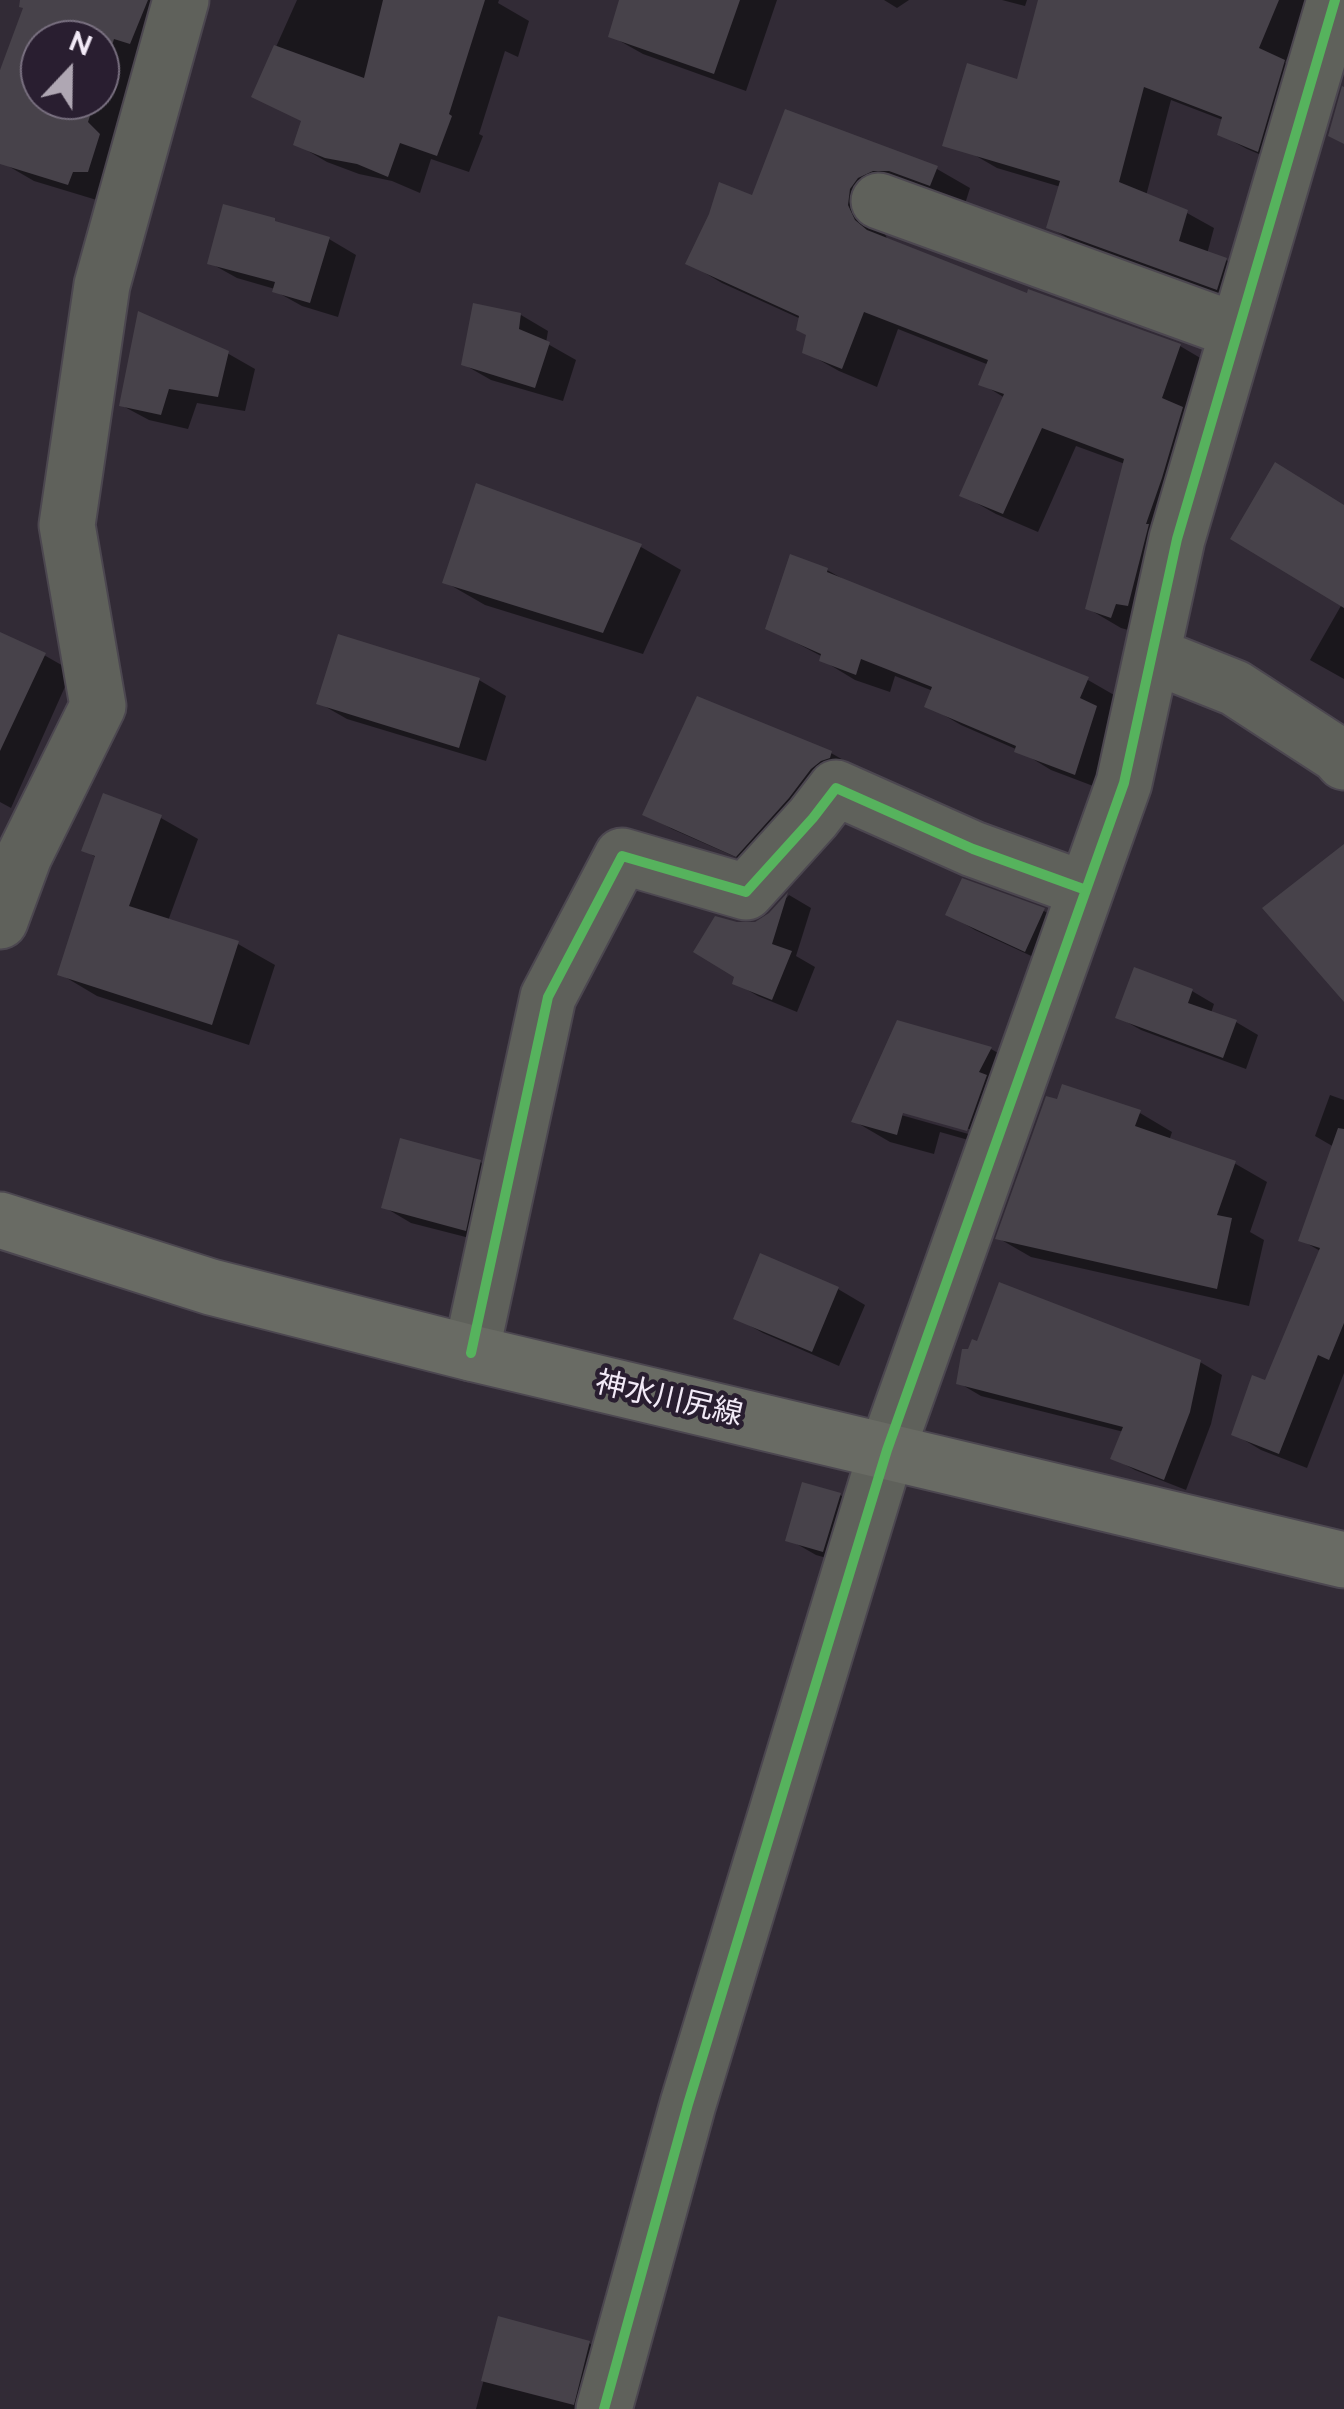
<!DOCTYPE html>
<html>
<head>
<meta charset="utf-8">
<style>
  body { margin:0 }
  #map { position:relative; width:1344px; height:2409px; overflow:hidden; background:#322b36; font-family:Raleway,sans-serif }
  canvas { display:block }
  .north { position:absolute; left:20px; top:20px; width:100px; height:100px; box-sizing:border-box; background:#291e30; border:2px solid #797080; border-radius:50%; rotate:22deg; font-size:28px; font-weight:700; line-height:40px; text-align:center; color:#f2eaf7 }
  .north::after { content:''; display:block; margin:auto; width:35px; height:45px; background:#afa7b3; clip-path:polygon(50% 0,100% 100%,50% 72%,0 100%) }
</style>
</head>
<body>
<div id="map">
<canvas width="1344" height="2409"></canvas>
<div class="north">N</div>
</div>
<script>
const c = document.querySelector('canvas').getContext('2d');
c.lineJoin = 'round';
function paint(path, color) { c.fillStyle = color; c.fill(path, 'evenodd'); }
function trace(path, color, width, dash) { c.strokeStyle = color; c.lineWidth = width; c.lineCap = dash ? 'butt' : 'round'; c.setLineDash(dash || []); c.stroke(path); }
function label(font, color, halo, rows, align = 'center') {
  c.font = font + ' Raleway,"Noto Sans JP",sans-serif'; c.lineWidth = 9; c.setLineDash([]); c.textBaseline = 'middle'; c.strokeStyle = halo; c.fillStyle = color; for (const [text, x, y, turn = 0] of rows) {
    c.save(); c.translate(x, y); c.rotate((+turn || 0) * Math.PI / 180); c.textAlign = isNaN(turn) ? turn : align; if (halo) c.strokeText(text, 0, 0); c.fillText(text, 0, 0); c.restore();
  }
}
paint(new Path2D(`
  M 29,0 L 162,0 L 100,201 L 34,181 L 3,163 L 0,150 L 0,71 ZM 40,40 L 100,40 L 100,100 L 40,100 Z
  M 297,0 L 499,0 L 498,3 L 529,21 L 518,57 L 505,51 L 479,134 L 483,136 L 469,172 L 431,159 L 420,193 L 392,181 L 359,174 L 327,162 L 296,144 L 304,122 L 254,96 Z
  M 622,0 L 777,0 L 746,91 L 643,54 L 611,36 Z
  M 884,0 L 909,0 L 897,8 Z
  M 1002,0 L 1027,0 L 1025,6 Z
  M 1040,0 L 1312,0 L 1285,63 L 1311,78 L 1285,165 L 1247,149 L 1219,134 L 1223,120 L 1171,100 L 1146,196 L 1187,213 L 1214,228 L 1207,254 L 1226,260 L 1253,276 L 1244,304 L 1076,243 L 1049,227 L 1061,187 L 997,168 L 971,153 L 1019,82 Z
  M 787,112 L 937,169 L 970,188 L 965,204 L 882,227 L 888,241 L 1029,297 L 1030,292 L 1180,346 L 1214,366 L 1146,635 L 1121,628 L 1087,608 L 1125,464 L 1076,446 L 1038,532 L 996,514 L 962,495 L 1005,398 L 982,384 L 989,365 L 898,329 L 877,387 L 839,371 L 805,352 L 809,335 L 801,319 L 722,283 L 688,263 L 754,198 Z
  M 284,226 L 329,239 L 356,255 L 338,317 L 302,306 L 275,291 L 275,289 L 237,278 L 210,263 Z
  M 521,315 L 548,331 L 546,343 L 576,360 L 563,401 L 491,380 L 463,364 Z
  M 227,353 L 255,369 L 245,411 L 197,403 L 188,429 L 149,420 L 121,405 Z
  M 477,486 L 641,547 L 681,570 L 643,654 L 485,605 L 445,582 Z
  M 1344,506 L 1344,679 L 1310,660 L 1342,604 Z
  M 827,570 L 852,584 L 1088,680 L 1121,699 L 1109,792 L 1051,770 L 1018,750 L 961,725 L 928,706 L 933,691 L 895,676 L 890,692 L 855,680 L 822,660 L 823,657 L 768,628 Z
  M 0,635 L 44,655 L 72,671 L 11,808 L 0,802 Z
  M 479,680 L 506,696 L 486,761 L 347,719 L 319,703 Z
  M 831,753 L 859,769 L 765,870 L 672,829 L 645,814 Z
  M 161,818 L 198,839 L 168,921 L 238,944 L 275,965 L 249,1045 L 97,996 L 60,974 L 97,858 L 84,850 Z
  M 963,881 L 1044,911 L 1071,926 L 1053,966 L 975,930 L 948,914 Z
  M 789,895 L 811,908 L 796,956 L 815,967 L 797,1012 L 758,996 L 735,983 L 756,924 L 771,915 Z
  M 1192,991 L 1214,1004 L 1211,1013 L 1236,1022 L 1258,1035 L 1246,1069 L 1141,1030 L 1118,1017 Z
  M 898,1023 L 991,1049 L 1028,1070 L 1004,1150 L 940,1132 L 934,1154 L 890,1142 L 854,1121 ZM 901,1110 L 980,1132 L 979,1137 L 901,1115 Z
  M 1330,1095 L 1344,1100 L 1344,1373 L 1307,1468 L 1261,1450 L 1234,1434 L 1267,1384 L 1322,1252 L 1301,1240 L 1334,1147 L 1315,1136 Z
  M 1140,1113 L 1172,1132 L 1169,1141 L 1234,1163 L 1267,1182 L 1250,1232 L 1264,1240 L 1249,1306 L 1031,1257 L 998,1238 Z
  M 480,1162 L 507,1178 L 493,1244 L 411,1223 L 384,1207 Z
  M 838,1289 L 865,1305 L 839,1366 L 763,1333 L 736,1318 Z
  M 1200,1362 L 1222,1375 L 1211,1424 L 1186,1490 L 1135,1470 L 1113,1458 L 1124,1432 L 981,1396 L 959,1383 Z
  M 840,1495 L 868,1511 L 851,1565 L 816,1555 L 788,1539 Z
  M 500,2319 L 589,2343 L 617,2359 L 604,2409 L 476,2409 Z`), '#0007');
paint(new Path2D(`
  M 20,0 L 148,0 L 130,44 L 114,39 L 100,85 L 100,40 L 40,40 L 40,100 L 95,100 L 88,122 L 100,134 L 88,172 L 73,172 L 68,185 L 0,164 L 0,70 L 23,8 L 19,7 Z
  M 383,0 L 485,0 L 449,114 L 452,116 L 437,156 L 400,143 L 388,177 L 357,164 L 325,158 L 293,145 L 301,121 L 251,97 L 274,45 L 364,78 Z
  M 619,0 L 740,0 L 714,74 L 608,37 Z
  M 1038,0 L 1279,0 L 1259,48 L 1285,60 L 1258,152 L 1217,135 L 1222,117 L 1144,87 L 1119,182 L 1188,210 L 1179,241 L 1227,258 L 1217,290 L 1046,228 L 1060,181 L 942,146 L 967,63 L 1017,79 Z
  M 1342,86 L 1344,87 L 1344,144 L 1328,136 Z
  M 785,109 L 938,166 L 930,186 L 889,171 L 873,171 L 858,178 L 850,189 L 848,205 L 855,220 L 867,230 L 1027,293 L 1028,289 L 1181,344 L 1162,398 L 1183,407 L 1162,478 L 1146,524 L 1149,524 L 1128,606 L 1116,604 L 1111,618 L 1085,609 L 1124,459 L 1042,428 L 1003,514 L 959,496 L 1004,394 L 978,385 L 988,360 L 864,312 L 842,369 L 802,353 L 806,335 L 796,330 L 799,316 L 685,264 L 709,214 L 719,182 L 752,195 Z
  M 223,204 L 275,218 L 275,221 L 330,237 L 310,303 L 272,292 L 275,282 L 207,264 Z
  M 473,303 L 521,313 L 519,329 L 550,342 L 535,388 L 461,365 Z
  M 138,311 L 229,351 L 218,397 L 169,389 L 161,415 L 119,406 Z
  M 1275,462 L 1344,505 L 1344,608 L 1230,539 Z
  M 476,483 L 642,544 L 603,633 L 442,583 Z
  M 790,554 L 828,568 L 827,572 L 1089,677 L 1080,698 L 1097,706 L 1075,775 L 1014,752 L 1016,746 L 924,707 L 932,687 L 861,659 L 856,675 L 819,661 L 821,654 L 765,629 Z
  M 0,632 L 46,653 L 0,751 Z
  M 338,634 L 480,678 L 459,748 L 316,704 Z
  M 697,696 L 832,751 L 830,758 L 821,761 L 811,769 L 789,798 L 736,857 L 642,815 Z
  M 103,793 L 162,815 L 129,906 L 239,941 L 212,1025 L 57,975 L 95,856 L 81,851 Z
  M 1344,844 L 1344,1002 L 1262,908 Z
  M 962,878 L 1045,908 L 1025,952 L 945,915 Z
  M 788,892 L 772,944 L 792,951 L 772,1000 L 732,984 L 734,977 L 693,952 L 715,916 L 737,922 L 755,922 L 769,913 Z
  M 1134,967 L 1193,989 L 1188,1003 L 1237,1020 L 1223,1058 L 1115,1018 Z
  M 897,1020 L 992,1047 L 979,1072 L 987,1075 L 967,1131 L 903,1113 L 897,1135 L 851,1122 Z
  M 1062,1084 L 1141,1110 L 1135,1126 L 1236,1161 L 1217,1215 L 1232,1218 L 1217,1289 L 995,1239 L 1046,1096 L 1057,1099 Z
  M 1338,1128 L 1344,1129 L 1344,1323 L 1329,1360 L 1318,1355 L 1279,1454 L 1231,1435 L 1252,1375 L 1265,1380 L 1320,1248 L 1298,1241 Z
  M 400,1138 L 481,1160 L 466,1231 L 381,1208 Z
  M 760,1253 L 839,1287 L 812,1352 L 733,1319 Z
  M 999,1282 L 1201,1360 L 1190,1412 L 1164,1480 L 1110,1459 L 1123,1427 L 956,1384 L 962,1349 L 968,1349 L 972,1339 L 977,1341 Z
  M 802,1482 L 841,1493 L 823,1552 L 785,1541 Z
  M 498,2316 L 590,2341 L 574,2405 L 481,2381 Z`), '#47424a');
const minor = new Path2D(`
  M 879,201 L 1237,331
  M 1152,655 L 1235,688 L 1338,755 L 1344,762
  M 0,921 L 24,856 L 98,706 L 67,525 L 102,285 L 181,0
  M 471,1353 L 548,997 L 622,856 L 746,892 L 813,818 L 836,788 L 973,849 L 1086,890
  M 604,2409 L 688,2104 L 887,1450 L 1124,783 L 1177,539 L 1335,0`);
const major = new Path2D(`
  M 0,1220 L 211,1287 L 471,1353 L 1344,1560`);
trace(minor, '#4c4750', 59);
trace(major, '#4c4750', 59);
trace(minor, '#5f615b', 55);
trace(major, '#696b64', 55);
trace(new Path2D(`
  M 471,1353 L 548,997 L 622,856 L 746,892 L 813,818 L 836,788 L 973,849 L 1086,890
  M 604,2409 L 688,2104 L 887,1450 L 1124,783 L 1177,539 L 1335,0`), '#56b35d', 10);
label('30px', '#f2eaf7', '#291e30', [
  ["神水川尻線",669,1399,13]
]);
</script>
</body>
</html>
